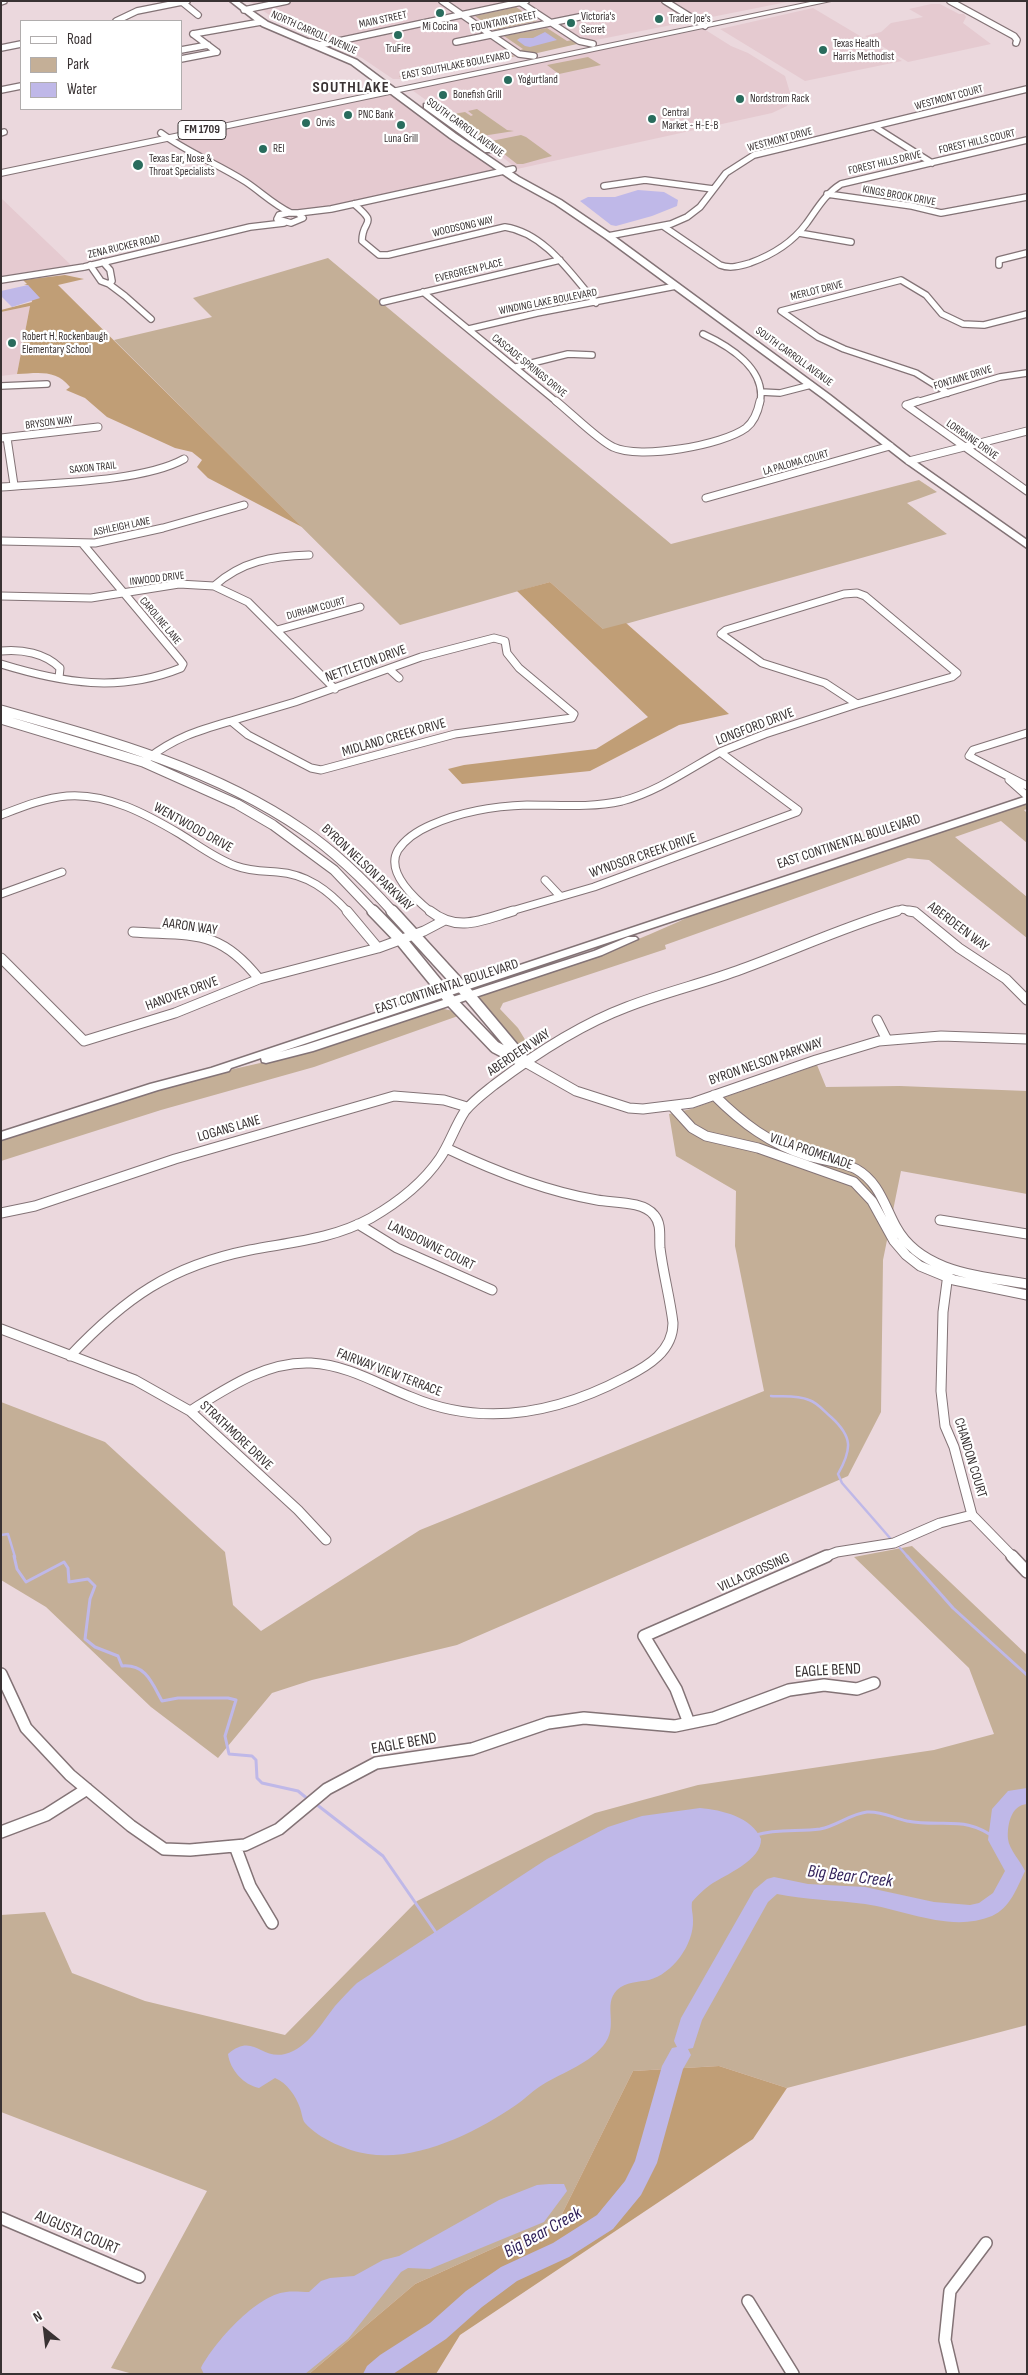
<!DOCTYPE html>
<html>
<head>
<meta charset="utf-8">
<style>
  body { margin:0 }
  #map { position:relative; width:1028px; height:2375px; overflow:hidden; background:#ebd8dd; font-family:"Sofia Sans Condensed",sans-serif }
  canvas { display:block }
  .frame { position:absolute; inset:0; border:2px solid #393233; pointer-events:none }
  .legend { position:absolute; left:20px; top:20px; width:162px; height:90px; box-sizing:border-box; background:#fff; border:1px solid #b0adad; margin:0; padding:6px 9px; list-style:none; font-size:15px; color:#393233 }
  .legend li { display:flex; align-items:center; gap:10px; height:25px }
  .legend b { width:25px; border:1px solid #b0adad }
  .north { position:absolute; left:20px; top:2305px; width:50px; height:50px; -webkit-text-stroke:4px #fff; paint-order:stroke; rotate:331deg; font-size:14px; font-weight:700; line-height:20px; text-align:center; color:#393233 }
  .north::after { content:''; display:block; margin:auto; width:18px; height:22px; background:#393233; clip-path:polygon(50% 0,100% 100%,50% 72%,0 100%) }
</style>
</head>
<body>
<div id="map">
<canvas width="1028" height="2375"></canvas>
<div class="frame"></div>
<ul class="legend">
<li><b style="height:6px;background:#fff"></b>Road</li>
<li><b style="height:14px;background:#c4af97"></b>Park</li>
<li><b style="height:14px;background:#bfb8e8"></b>Water</li>
</ul>
<div class="north">N</div>
</div>
<script>
const c = document.querySelector('canvas').getContext('2d');
c.lineJoin = 'round';
function paint(path, color) { c.fillStyle = color; c.fill(path, 'evenodd'); }
function trace(path, color, width, dash) { c.strokeStyle = color; c.lineWidth = width; c.lineCap = dash ? 'butt' : 'round'; c.setLineDash(dash || []); c.stroke(path); }
function label(font, color, halo, rows, align = 'center') {
  c.font = font + ' "Sofia Sans Condensed",sans-serif'; c.lineWidth = 4.5; c.setLineDash([]); c.textBaseline = 'middle'; c.strokeStyle = halo; c.fillStyle = color; for (const [text, x, y, turn = 0] of rows) {
    c.save(); c.translate(x, y); c.rotate((+turn || 0) * Math.PI / 180); c.textAlign = isNaN(turn) ? turn : align; if (halo) c.strokeText(text, 0, 0); c.fillText(text, 0, 0); c.restore();
  }
}
paint(new Path2D(`
  M 249,1 L 792,1 L 400,79 L 393,79 L 362,58 L 278,21 Z
  M 931,4 L 940,4 L 959,14 L 964,14 L 966,17 L 963,23 L 991,44 L 908,62 L 865,36 L 881,32 L 891,23 L 923,17 L 909,9 Z
  M 813,8 L 902,61 L 805,81 L 720,29 Z
  M 704,29 L 731,46 L 748,53 L 785,76 L 791,96 L 787,106 L 772,113 L 517,169 L 482,140 L 445,117 L 443,112 L 409,88 Z
  M 387,94 L 392,94 L 420,113 L 445,135 L 494,169 L 493,171 L 315,211 L 293,212 L 281,206 L 246,179 L 188,149 L 176,139 Z
  M 1,198 L 71,265 L 1,276 Z
  M 30,306 L 17,374 L 1,376 L 1,312 Z`), '#e5cad0');
paint(new Path2D(`
  M 516,7 L 537,21 L 495,30 L 475,16 Z
  M 547,28 L 567,41 L 573,40 L 577,44 L 533,54 L 518,51 L 523,49 L 504,36 Z
  M 508,55 L 516,56 L 403,79 L 399,76 Z
  M 588,57 L 601,65 L 559,74 L 547,65 Z
  M 477,109 L 507,130 L 514,131 L 482,136 L 457,123 L 448,115 L 465,112 L 471,116 L 473,115 L 468,111 Z
  M 521,135 L 526,137 L 552,156 L 523,164 L 517,164 L 490,143 L 491,141 Z
  M 328,258 L 671,544 L 919,480 L 937,492 L 907,503 L 947,534 L 604,630 L 550,582 L 400,625 L 114,340 L 212,317 L 193,298 Z
  M 1027,802 L 1027,809 L 1024,810 L 1027,813 L 1027,843 L 1001,821 L 955,837 L 1027,897 L 1027,938 L 929,860 L 908,858 L 665,945 L 666,949 L 503,1003 L 500,1009 L 518,1028 L 532,1051 L 531,1054 L 521,1053 L 476,1000 L 482,995 C 558,970 633,945 705,909 Z
  M 440,1008 L 453,1011 L 458,1016 L 314,1067 L 161,1110 L 1,1161 L 1,1140 L 203,1076 L 269,1061 Z
  M 817,1065 L 826,1087 L 900,1086 L 1027,1091 L 1027,1194 L 901,1171 L 883,1260 L 881,1412 L 848,1476 L 457,1645 L 312,1680 L 272,1693 L 218,1758 L 151,1707 L 46,1607 L 1,1580 L 1,1402 L 105,1442 L 225,1552 L 233,1605 L 261,1631 L 420,1530 L 764,1391 L 735,1246 L 736,1191 L 676,1156 L 669,1114 L 691,1109 Z
  M 912,1546 L 1027,1655 L 1027,2025 L 787,2088 L 719,2066 L 633,2071 L 560,2218 L 415,2284 L 309,2374 L 133,2374 L 111,2368 L 207,2191 L 1,2112 L 1,1915 L 45,1912 L 72,1973 L 145,2001 L 285,2035 L 417,1901 L 595,1813 L 698,1785 L 934,1750 L 994,1734 L 969,1668 L 854,1557 Z`), '#c4af97');
paint(new Path2D(`
  M 65,275 L 84,279 L 58,285 L 302,527 L 208,478 L 197,467 L 202,460 L 192,452 L 175,448 L 107,417 L 85,398 L 66,390 L 70,387 C 56,369 38,373 17,374 L 30,306 L 1,312 L 1,310 L 32,302 L 28,285 L 24,285 L 27,284 L 23,280 Z
  M 550,582 L 603,629 L 626,623 L 729,714 L 679,725 L 590,771 L 462,784 L 448,769 L 464,765 L 596,749 L 648,717 L 517,591 Z
  M 719,2066 L 787,2088 L 753,2139 L 460,2335 L 436,2374 L 309,2374 L 415,2284 L 560,2218 L 633,2071 Z`), '#c09e76');
paint(new Path2D(`
  M 545,32 L 557,40 L 530,47 L 525,46 L 517,40 L 520,38 L 533,38 Z
  M 638,190 L 664,192 L 678,200 L 677,206 L 652,216 L 616,226 L 611,225 L 580,201 L 588,197 L 615,197 Z
  M 28,285 L 40,298 L 12,307 L 1,296 L 1,291 Z
  M 700,1808 C 722,1810 752,1817 761,1839 C 762,1860 725,1875 710,1885 C 703,1890 697,1896 692,1902 C 691,1909 693,1913 693,1920 C 694,1945 672,1974 649,1980 C 638,1982 626,1982 617,1990 C 602,2005 620,2026 603,2046 C 586,2066 560,2073 539,2087 C 531,2092 524,2100 516,2105 C 477,2132 417,2162 368,2154 C 348,2151 319,2139 305,2123 C 302,2119 302,2113 300,2108 C 296,2096 287,2083 275,2078 L 259,2088 C 244,2085 230,2070 228,2054 C 253,2032 261,2060 285,2054 C 308,2048 321,2024 335,2006 C 342,1998 349,1991 357,1983 L 547,1859 L 587,1838 L 608,1827 L 642,1816 Z
  M 549,2184 L 564,2184 L 567,2191 L 544,2222 L 430,2269 L 408,2268 L 401,2272 L 348,2339 L 305,2374 L 204,2374 L 201,2368 C 214,2343 256,2295 286,2292 C 293,2291 302,2292 309,2292 L 321,2281 L 330,2278 L 354,2276 L 383,2260 L 399,2256 L 499,2200 L 537,2185 Z`), '#bfb8e8');
trace(new Path2D(`
  M 771,1396 C 784,1397 797,1395 809,1400 C 818,1403 824,1411 831,1417 C 853,1437 852,1449 838,1474 L 842,1483 L 890,1538
  M 1,1535 L 8,1534 L 15,1557
  M 900,1548 L 908,1557`), '#bfb8e8', 2.5);
trace(new Path2D(`
  M 14,1556 L 17,1569 L 26,1582 L 64,1562 L 68,1568 L 69,1582 L 88,1579 L 95,1586 L 90,1599 L 85,1639 L 95,1647 L 118,1656 L 122,1666 C 146,1664 152,1683 162,1701 L 178,1698 L 228,1698 L 236,1700 L 225,1736 L 229,1754 L 252,1756 L 256,1760 L 257,1778 L 262,1783 L 298,1791 L 309,1800
  M 907,1556 L 953,1608 L 1027,1675
  M 316,1804 L 383,1856 L 437,1934
  M 756,1835 C 777,1828 799,1832 820,1829 C 837,1826 850,1814 867,1812 C 882,1811 893,1818 907,1821 C 944,1828 965,1814 998,1840`), '#bfb8e8', 3);
paint(new Path2D(`
  M 1027,1788 L 1027,1804 C 1011,1805 1007,1825 1008,1839 C 1009,1849 1021,1862 1025,1871 C 1017,1888 1010,1908 992,1916 C 951,1933 906,1910 865,1904 C 835,1900 807,1900 777,1894 L 768,1902 L 702,2020 L 693,2048 L 688,2049 L 691,2055 L 683,2069 L 657,2163 L 641,2195 L 613,2229 L 569,2257 L 517,2281 L 482,2307 L 446,2339 L 393,2374 L 363,2374 L 367,2366 L 380,2355 L 430,2323 L 466,2291 L 501,2267 L 553,2243 L 597,2215 L 625,2181 L 635,2161 L 662,2066 L 672,2048 L 677,2047 L 674,2041 L 681,2018 L 754,1890 L 767,1879 L 774,1877 L 808,1884 L 865,1887 L 934,1902 L 970,1905 L 979,1903 L 993,1893 L 1005,1871 L 988,1840 L 992,1809 L 1008,1791 Z`), '#bfb8e8');
const minorFar3 = new Path2D(`
  M 442,1 L 519,54 L 534,56
  M 518,1 L 579,41 L 593,44
  M 665,1 L 705,26
  M 950,1 L 1014,36 L 1017,40 L 1016,43
  M 1,2 L 4,1
  M 182,2 L 198,15
  M 244,10 L 287,1
  M 116,21 L 137,11 L 187,1
  M 193,34 L 261,22
  M 193,34 L 217,52
  M 310,42 L 320,45 L 526,1
  M 456,42 L 584,16
  M 1,48 L 21,44
  M 181,50 L 208,45
  M 181,59 L 217,52
  M 1,90 L 21,86
  M 875,127 L 932,163
  M 1,133 L 4,132
  M 161,133 C 188,153 218,164 246,182 C 261,192 274,205 291,213
  M 604,186 L 645,180 L 713,189
  M 827,194 L 912,206 L 941,213 L 1027,197
  M 354,204 C 380,226 362,218 362,241 L 379,255 L 388,255 L 505,227 C 545,233 571,274 596,303
  M 288,213 L 298,213 L 303,218 L 291,223 L 277,219 L 279,215 Z
  M 298,213 L 331,209 L 513,169
  M 663,226 L 720,265 C 730,269 740,266 750,263 C 772,255 792,243 806,224 C 817,209 825,194 841,184 L 1027,140
  M 799,233 L 851,242
  M 608,236 L 671,224 L 687,217 L 700,207 L 726,173 L 754,155 L 1027,89
  M 103,262 L 110,270 L 112,281 L 109,284
  M 90,265 L 101,281 L 109,284 L 125,296 L 151,319
  M 999,265 L 999,260 L 1027,253
  M 1,280 L 84,267 L 250,227 L 284,223
  M 423,292 L 558,403
  M 383,302 L 560,260
  M 469,329 L 537,313 L 676,286
  M 703,334 C 729,346 767,369 760,403
  M 516,367 L 568,354 L 592,355
  M 1,386 L 47,384
  M 761,392 L 780,393 L 811,385
  M 948,393 L 916,373 L 844,349 L 818,337 L 781,311 L 901,280 L 926,295 L 942,314 L 963,324 L 984,325 L 1027,314
  M 914,403 L 1000,377 L 1027,373`);
const minorFar2 = new Path2D(`
  M 556,401 C 570,412 599,441 613,447 C 640,460 723,445 746,428 C 755,421 758,411 760,401
  M 906,405 L 1027,491
  M 906,405 L 918,401
  M 1,438 L 98,427
  M 7,438 L 14,485
  M 909,461 L 1027,431
  M 1,487 C 50,483 143,482 184,459
  M 706,498 L 890,446
  M 1,541 L 95,543 L 163,528 L 244,505
  M 214,586 C 242,561 272,556 309,555
  M 857,593 L 865,596 L 957,673 L 952,677 L 857,704 L 825,683 L 762,663 L 721,634 L 726,630 L 844,594 Z
  M 1,596 L 91,598 L 179,584 L 214,586 L 248,602 L 335,689
  M 277,630 L 360,607
  M 494,638 L 505,641 L 507,653 L 519,668 L 574,714 L 572,718 L 455,734 L 321,770 L 311,768 L 248,735 L 231,721 L 295,702 L 421,657 Z
  M 1,651 C 22,649 45,653 60,668 L 59,678
  M 1,664 C 63,683 119,693 181,668 L 183,664 L 180,660 L 82,543
  M 389,669 L 399,678
  M 1027,733 L 973,750 L 969,756 L 1027,786
  M 720,752 L 765,734 L 857,704
  M 147,759 C 176,737 197,731 231,721
  M 1009,780 L 1027,796
  M 1,815 C 22,807 44,798 67,796 C 108,793 146,814 180,834 C 198,845 216,859 236,866 C 249,871 263,871 277,872 C 307,874 328,890 348,912
  M 545,880 L 560,896
  M 1,894 L 62,872
  M 431,912 C 415,899 385,872 398,850 C 406,838 417,831 431,825 C 460,812 495,806 527,805 C 559,805 590,808 622,801 C 657,792 689,769 720,752
  M 508,912 L 594,887 L 797,812 L 798,810 L 720,752
  M 893,912 L 902,909 L 915,912`);
const minorFar1 = new Path2D(`
  M 347,911 L 378,948
  M 430,911 C 458,933 482,920 513,911
  M 909,911 L 915,912 L 959,948 L 1006,979 L 1027,1000
  M 133,932 C 192,936 219,928 259,979
  M 1,958 L 84,1041 L 175,1013 L 259,979 L 378,948 L 424,931 L 443,921
  M 877,1020 L 887,1040
  M 525,1062 L 576,1091 L 629,1108 L 643,1109 L 692,1103 L 816,1060 L 879,1041 L 941,1036 L 1027,1039
  M 714,1095 C 742,1123 770,1144 808,1156 C 824,1161 841,1161 856,1169 C 879,1182 884,1205 896,1227 C 921,1273 981,1276 1027,1284
  M 672,1106 L 692,1128 L 706,1136 L 758,1148 L 854,1182 L 872,1201 L 894,1241 L 906,1255 L 920,1266 L 954,1280 L 1027,1295
  M 1,1213 L 35,1206 L 175,1159 L 394,1096 L 444,1100 L 467,1107
  M 940,1220 L 1027,1234
  M 358,1224 L 397,1248 L 492,1290
  M 948,1274 L 943,1312 L 941,1391 L 945,1426 L 954,1447 L 972,1515 L 1013,1557
  M 1,1329 L 135,1380 L 190,1411 L 298,1510 L 326,1540
  M 70,1356 C 125,1298 170,1266 250,1250 C 292,1242 333,1239 371,1218 C 397,1203 423,1183 440,1158 C 450,1143 455,1126 465,1111 C 473,1101 484,1093 494,1085 C 535,1054 579,1025 627,1007 C 665,992 705,983 742,969 C 794,950 844,927 897,911
  M 190,1411 C 227,1388 266,1361 311,1363 C 348,1365 378,1384 411,1397 C 484,1428 558,1413 626,1377 C 648,1366 673,1351 673,1323 C 670,1298 663,1273 660,1248 C 659,1237 662,1224 654,1215 C 643,1201 614,1203 597,1200 C 544,1191 494,1171 446,1148
  M 824,1557 L 837,1552 L 894,1543 L 940,1523 L 972,1515`);
const minor = new Path2D(`
  M 1012,1556 L 1027,1572
  M 1,1674 L 26,1728 L 70,1775 L 131,1826 L 164,1849 L 190,1850 L 245,1845 L 279,1829 L 327,1789 L 376,1763 L 472,1749 L 548,1723 L 584,1718 L 675,1726 L 714,1718 L 789,1690 L 824,1685 L 857,1689 L 874,1683
  M 689,1723 L 676,1689 L 644,1636 L 827,1556
  M 1,1832 L 46,1815 L 87,1789
  M 235,1846 L 250,1886 L 272,1923
  M 1,2218 L 139,2277
  M 748,2301 L 793,2374
  M 953,2374 L 945,2340 L 950,2291 L 986,2243`);
const tertiaryFar1 = new Path2D(`
  M 1,710 C 105,739 213,768 303,830 C 337,853 366,882 393,912
  M 1,719 L 143,762 L 237,804 L 273,825 L 334,870 L 374,912`);
const tertiary = new Path2D(`
  M 373,911 L 401,940 L 451,1001 L 495,1047 L 520,1060
  M 392,911 L 467,993 L 525,1062`);
const secondary = new Path2D(`
  M 230,1 L 238,1 L 268,22 L 357,60 L 456,134 L 519,177 L 561,200 L 611,234 L 830,395 L 912,459 L 1027,540 L 1027,548 L 906,463 L 824,399 L 605,238 L 555,204 L 513,181 L 450,138 L 351,64 L 262,26 Z
  M 424,104 L 430,104 L 491,148 L 491,152 L 485,152 L 424,108 Z
  M 1027,796 L 1027,803 L 280,1052 L 305,1045 L 594,951 L 628,937 L 636,937 L 638,939 L 602,955 L 313,1051 L 266,1063 L 262,1062 L 261,1058 L 231,1068 L 229,1071 L 158,1090 L 1,1140 L 1,1132 L 150,1084 L 211,1068 Z`);
const primary = new Path2D(`
  M 815,1 L 831,1 L 1,176 L 1,170 Z`);
trace(minorFar3, '#837376', 8);
trace(minorFar2, '#837376', 9);
trace(minorFar1, '#837376', 11);
trace(minor, '#837376', 14);
trace(tertiaryFar1, '#837376', 11);
trace(tertiary, '#837376', 14);
trace(secondary, '#837376', 3);
trace(primary, '#837376', 2);
trace(minorFar3, '#fff', 5.5);
trace(minorFar2, '#fff', 7);
trace(minorFar1, '#fff', 9);
trace(minor, '#fff', 11);
trace(tertiaryFar1, '#fff', 9);
trace(tertiary, '#fff', 11);
paint(secondary, '#fff');
paint(primary, '#fff');
for (const [x, y, r, color] of [
  [440,13,5,"#296c5d"],
  [659,19,5,"#296c5d"],
  [571,23,5,"#296c5d"],
  [398,35,5,"#296c5d"],
  [823,50,5,"#296c5d"],
  [508,80,5,"#296c5d"],
  [443,95,5,"#296c5d"],
  [740,99,5,"#296c5d"],
  [348,115,5,"#296c5d"],
  [652,119,5,"#296c5d"],
  [306,123,5,"#296c5d"],
  [401,125,5,"#296c5d"],
  [263,149,5,"#296c5d"],
  [138,165,6,"#296c5d"],
  [12,343,5,"#296c5d"]
]) { const dot = new Path2D(); dot.arc(x, y, r, 0, 2 * Math.PI); c.fillStyle = color; c.fill(dot); trace(dot, '#fff', 2); }
label('11px', '#393233', '#fff', [
  ["Victoria's",581,17],
  ["Secret",581,30],
  ["Trader Joe's",669,19],
  ["Mi Cocina",440,27,"center"],
  ["Texas Health",833,44],
  ["Harris Methodist",833,57],
  ["TruFire",398,49,"center"],
  ["Yogurtland",518,80],
  ["Bonefish Grill",453,95],
  ["Nordstrom Rack",750,99],
  ["Central",662,113],
  ["Market - H-E-B",662,126],
  ["PNC Bank",358,115],
  ["Orvis",316,123],
  ["Luna Grill",401,139,"center"],
  ["REI",273,149],
  ["Texas Ear, Nose &",149,159],
  ["Throat Specialists",149,172],
  ["Robert H. Rockenbaugh",22,337],
  ["Elementary School",22,350]
], 'left');
label('11px', '#393233', '#fff', [
  ["MAIN STREET",383,20,-12],
  ["FOUNTAIN STREET",504,22,-12],
  ["NORTH CARROLL AVENUE",314,33,24],
  ["EAST SOUTHLAKE BOULEVARD",456,66,-11],
  ["WESTMONT COURT",949,98,-15],
  ["SOUTH CARROLL AVENUE",465,128,36],
  ["WESTMONT DRIVE",780,140,-15],
  ["FOREST HILLS COURT",977,142,-13],
  ["FOREST HILLS DRIVE",885,163,-13],
  ["KINGS BROOK DRIVE",899,196,10],
  ["WOODSONG WAY",463,227,-13],
  ["ZENA RUCKER ROAD",124,247,-13],
  ["EVERGREEN PLACE",469,271,-14],
  ["MERLOT DRIVE",817,291,-14],
  ["WINDING LAKE BOULEVARD",548,302,-11],
  ["SOUTH CARROLL AVENUE",794,357,36],
  ["CASCADE SPRINGS DRIVE",529,366,39],
  ["FONTAINE DRIVE",963,378,-17],
  ["BRYSON WAY",49,423,-7],
  ["LORRAINE DRIVE",972,440,35],
  ["LA PALOMA COURT",796,463,-16],
  ["SAXON TRAIL",93,468,-6],
  ["ASHLEIGH LANE",122,527,-12],
  ["INWOOD DRIVE",157,579,-7],
  ["DURHAM COURT",316,609,-15],
  ["CAROLINE LANE",160,621,50]
]);
for (const [x, y, w] of [
  [202,130,48]
]) { const box = new Path2D(); box.roundRect(x - w / 2, y - 9.5, w, 19, 4); c.fillStyle = '#fff'; c.fill(box); trace(box, '#393233', 1); }
label('bold 12px', '#393233', null, [
  ["FM 1709",202,130]
]);
label('14px', '#393233', '#fff', [
  ["NETTLETON DRIVE",366,664,-20],
  ["LONGFORD DRIVE",755,727,-21],
  ["MIDLAND CREEK DRIVE",394,738,-16],
  ["WENTWOOD DRIVE",193,828,29],
  ["EAST CONTINENTAL BOULEVARD",849,842,-18],
  ["WYNDSOR CREEK DRIVE",643,856,-19],
  ["BYRON NELSON PARKWAY",367,868,43],
  ["AARON WAY",190,927,8],
  ["ABERDEEN WAY",958,927,37],
  ["EAST CONTINENTAL BOULEVARD",447,987,-18],
  ["HANOVER DRIVE",182,994,-20],
  ["ABERDEEN WAY",519,1053,-34],
  ["BYRON NELSON PARKWAY",766,1062,-19],
  ["LOGANS LANE",229,1129,-16],
  ["VILLA PROMENADE",811,1152,19],
  ["LANSDOWNE COURT",431,1246,26],
  ["FAIRWAY VIEW TERRACE",389,1373,21],
  ["STRATHMORE DRIVE",236,1436,43],
  ["CHANDON COURT",970,1458,73],
  ["VILLA CROSSING",754,1573,-24]
]);
c.letterSpacing = '1px';
label('bold 16px', '#393233', '#fff', [
  ["SOUTHLAKE",351,88]
]);
c.letterSpacing = '0px';
label('16px', '#393233', '#fff', [
  ["EAGLE BEND",828,1671,-3],
  ["EAGLE BEND",404,1744,-10],
  ["AUGUSTA COURT",77,2233,23]
]);
label('italic 18px', '#2e1e57', '#fff', [
  ["Big Bear Creek",850,1877,7],
  ["Big Bear Creek",543,2233,-29]
]);
</script>
</body>
</html>
